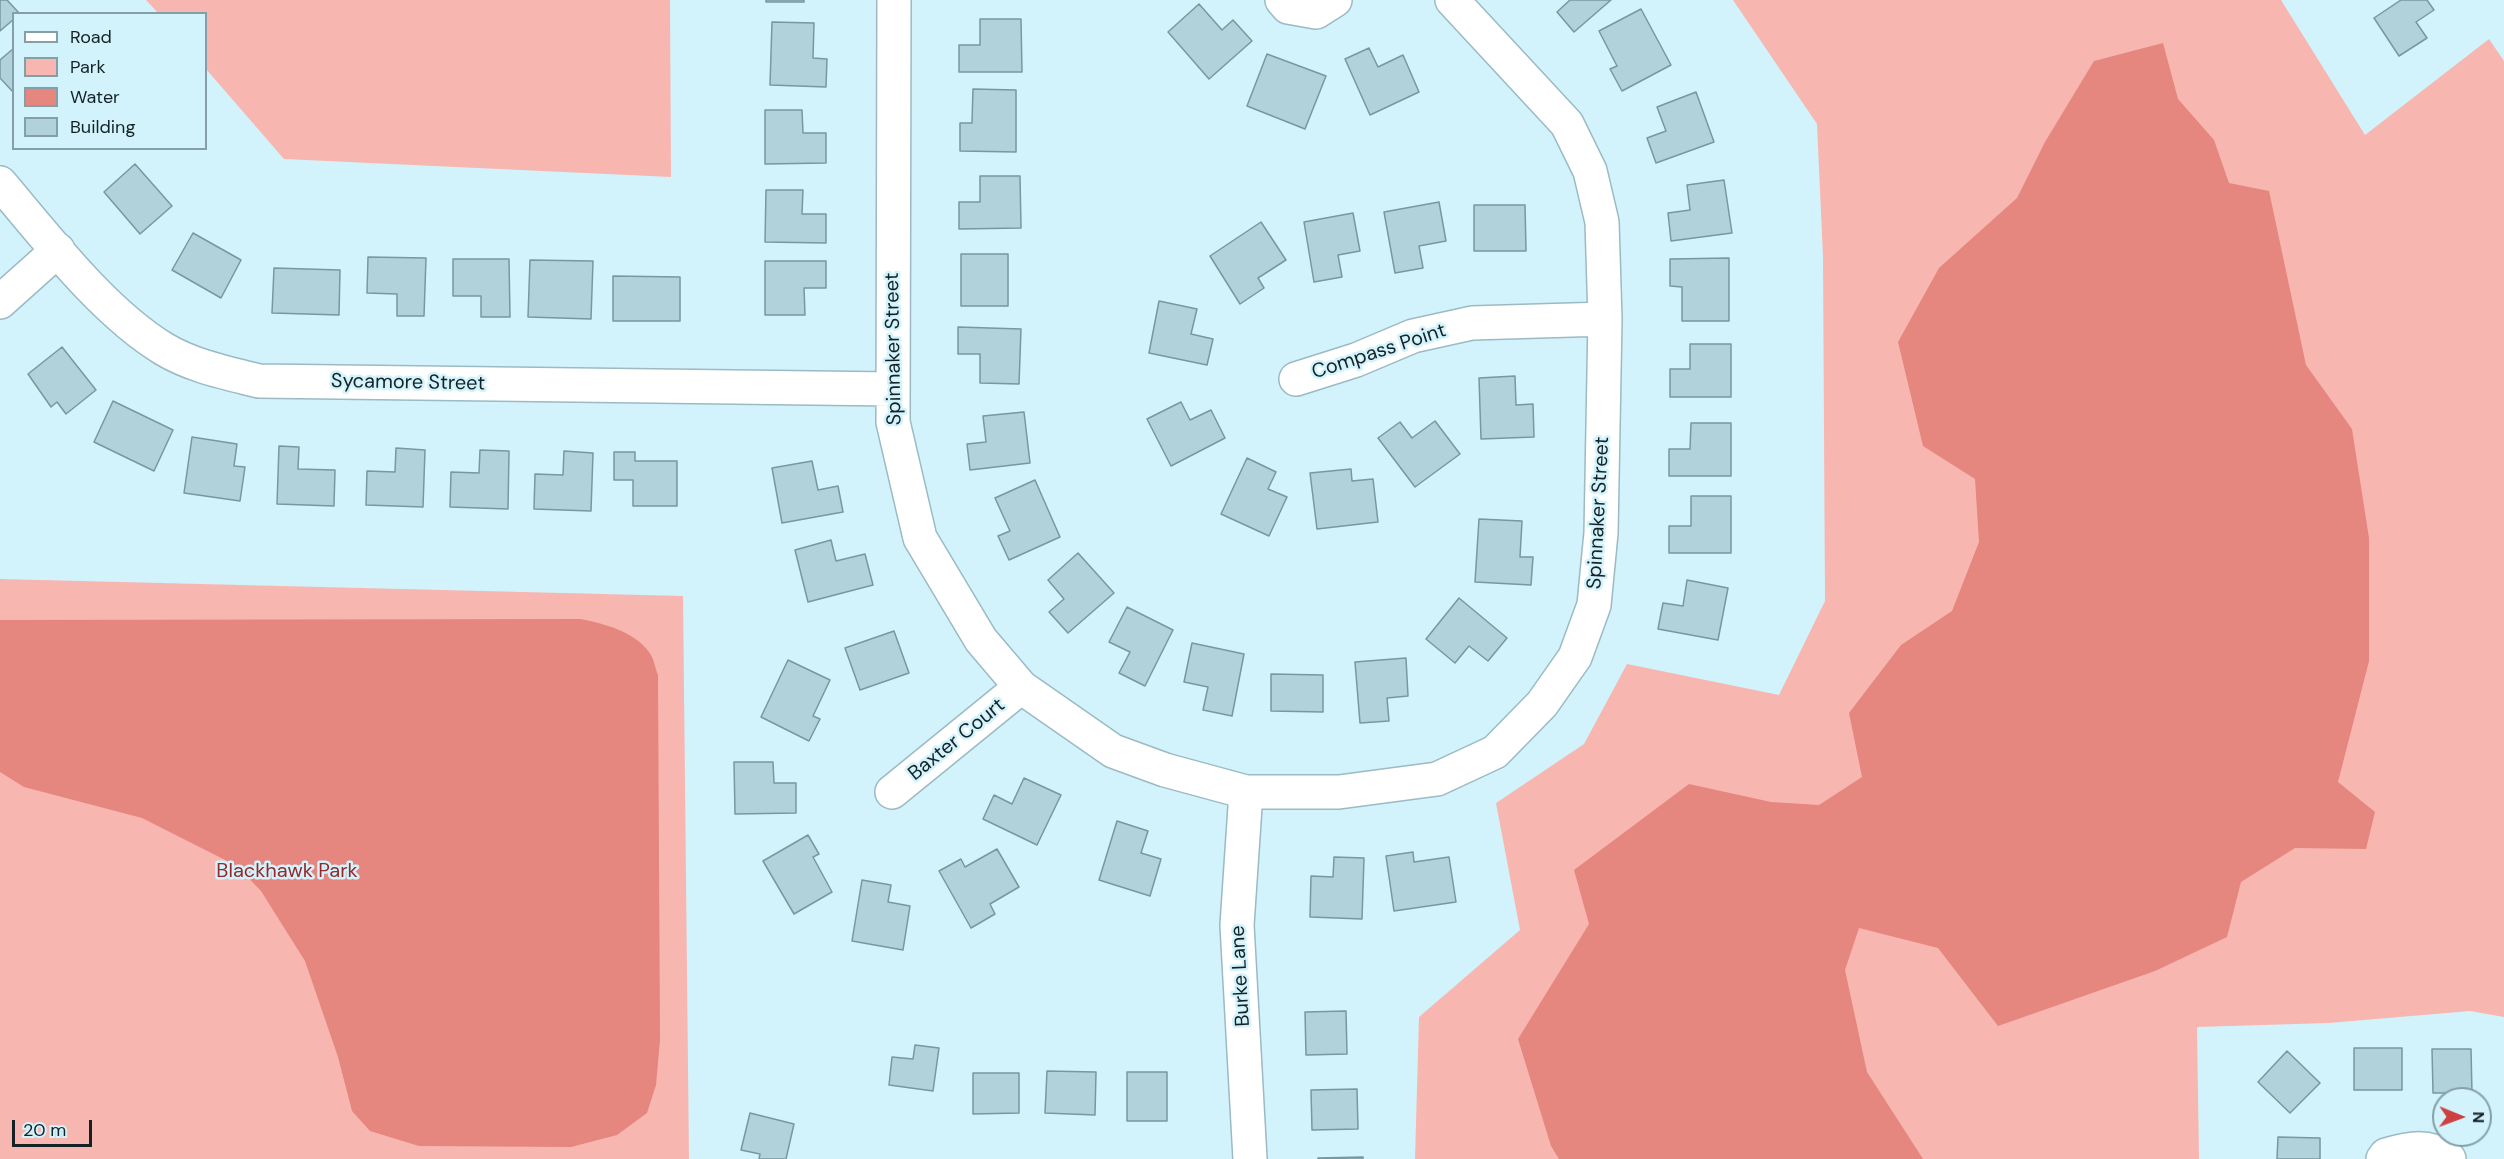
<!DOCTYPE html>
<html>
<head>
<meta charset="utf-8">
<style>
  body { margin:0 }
  #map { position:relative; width:2504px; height:1159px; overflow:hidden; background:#d2f3fc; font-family:"DM Sans",sans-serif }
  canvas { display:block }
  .legend { position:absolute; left:12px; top:12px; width:195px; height:138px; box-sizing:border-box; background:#d2f3fc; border:2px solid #869fa6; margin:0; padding:8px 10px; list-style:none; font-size:18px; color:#152225 }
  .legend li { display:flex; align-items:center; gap:12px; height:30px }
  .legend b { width:30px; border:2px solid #869fa6 }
  .north { position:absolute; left:2432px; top:1087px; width:60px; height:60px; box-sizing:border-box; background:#d2f3fc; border:2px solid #869fa6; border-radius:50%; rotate:91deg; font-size:16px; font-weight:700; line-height:24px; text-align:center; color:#152225 }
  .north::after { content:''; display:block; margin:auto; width:21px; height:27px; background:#cf4040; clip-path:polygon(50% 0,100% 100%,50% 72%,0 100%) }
  .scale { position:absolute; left:12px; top:1120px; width:80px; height:27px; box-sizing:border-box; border:3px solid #152225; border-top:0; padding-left:8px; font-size:18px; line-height:21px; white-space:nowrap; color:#152225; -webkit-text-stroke:4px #d2f3fc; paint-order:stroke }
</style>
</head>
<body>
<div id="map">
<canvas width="2504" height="1159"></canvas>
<ul class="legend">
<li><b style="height:8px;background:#fff"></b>Road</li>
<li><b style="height:16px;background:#f8b6b0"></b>Park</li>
<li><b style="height:16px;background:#e5867f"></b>Water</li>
<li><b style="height:16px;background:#b2d2db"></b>Building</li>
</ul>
<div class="north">N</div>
<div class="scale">20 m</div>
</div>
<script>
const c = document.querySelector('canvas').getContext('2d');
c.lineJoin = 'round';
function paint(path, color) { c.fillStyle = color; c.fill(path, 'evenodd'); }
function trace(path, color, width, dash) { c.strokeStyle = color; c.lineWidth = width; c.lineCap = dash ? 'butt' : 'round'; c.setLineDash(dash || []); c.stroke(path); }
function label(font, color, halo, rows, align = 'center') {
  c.font = font + ' "DM Sans",sans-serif'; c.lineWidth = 5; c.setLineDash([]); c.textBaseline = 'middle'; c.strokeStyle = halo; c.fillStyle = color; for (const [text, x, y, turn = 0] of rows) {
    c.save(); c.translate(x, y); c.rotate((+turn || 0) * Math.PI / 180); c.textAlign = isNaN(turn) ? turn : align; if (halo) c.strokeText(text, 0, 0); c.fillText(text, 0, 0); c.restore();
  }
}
paint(new Path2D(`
  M 146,0 L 670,0 L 671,177 L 284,159 L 206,69 L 206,14 L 158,13 Z
  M 1733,0 L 2281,0 L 2365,135 L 2489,39 L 2504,61 L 2504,1017 L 2470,1011 L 2329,1023 L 2197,1027 L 2199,1159 L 1415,1159 L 1419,1017 L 1520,930 L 1496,803 L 1584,744 L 1627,664 L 1779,695 L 1825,601 L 1823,257 L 1817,124 Z
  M 0,579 L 683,596 L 689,1159 L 0,1159 Z`), '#f8b6b0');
paint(new Path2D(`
  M 2163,43 L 2178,99 L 2214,140 L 2229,183 L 2269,191 L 2306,365 L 2352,429 L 2369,538 L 2369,661 L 2338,782 L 2375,812 L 2366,849 L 2295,848 L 2241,882 L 2227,937 L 2155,971 L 1998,1026 L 1938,948 L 1859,928 L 1845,970 L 1867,1072 L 1923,1159 L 1559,1159 L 1551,1146 L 1518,1039 L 1589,924 L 1574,870 L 1689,784 L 1771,802 L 1819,805 L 1862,777 L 1849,713 L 1901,645 L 1952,611 L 1979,542 L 1975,479 L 1923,446 L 1898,342 L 1939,268 L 2017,198 L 2045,142 L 2094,61 Z
  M 580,619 C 603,623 635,632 649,652 C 654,658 655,668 658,675 L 660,1040 L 656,1085 L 647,1113 L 617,1135 L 571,1147 L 419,1146 L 370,1131 L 352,1111 L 338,1057 L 305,961 L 261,891 L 237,866 L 142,818 L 24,787 L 0,772 L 0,620 Z`), '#e5867f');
const building = new Path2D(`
  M 0,0 L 7,0 L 19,13 L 14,14 L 14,19 L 0,31 Z
  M 766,0 L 804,0 L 804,2 L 766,2 Z
  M 1570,0 L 1611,0 L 1574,32 L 1557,12 Z
  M 2401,0 L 2427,0 L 2434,10 L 2416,22 L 2427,38 L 2399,56 L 2374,18 Z
  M 1199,4 L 1222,30 L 1233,20 L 1252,41 L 1209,79 L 1168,32 Z
  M 1641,9 L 1671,65 L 1622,91 L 1610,69 L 1617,66 L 1599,31 Z
  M 980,19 L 1021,19 L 1022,72 L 959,72 L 959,45 L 980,45 Z
  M 772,22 L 814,23 L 813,58 L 827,59 L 826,87 L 770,85 Z
  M 14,48 L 14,93 L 0,78 L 0,60 Z
  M 1369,48 L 1378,67 L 1403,55 L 1419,92 L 1370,115 L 1345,59 Z
  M 1267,54 L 1326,76 L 1305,129 L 1247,106 Z
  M 973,89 L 1016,90 L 1016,152 L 960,151 L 960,123 L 972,123 Z
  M 1696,92 L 1714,142 L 1656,163 L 1647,138 L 1666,131 L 1657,107 Z
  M 765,110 L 802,110 L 803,133 L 826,133 L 826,163 L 765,164 Z
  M 135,164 L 172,206 L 140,234 L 104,192 Z
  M 980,176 L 1020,176 L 1021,228 L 959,229 L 959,202 L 980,202 Z
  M 1724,180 L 1732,233 L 1671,241 L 1668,213 L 1690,210 L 1687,185 Z
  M 766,190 L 803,190 L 802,214 L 826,214 L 826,243 L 765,242 Z
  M 1439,202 L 1446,241 L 1419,246 L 1423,268 L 1395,273 L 1384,212 Z
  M 1474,205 L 1525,205 L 1526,251 L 1474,251 Z
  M 1353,213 L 1360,251 L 1338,255 L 1342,277 L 1314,282 L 1304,222 Z
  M 1261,222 L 1286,260 L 1258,278 L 1264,288 L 1240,304 L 1210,256 Z
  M 193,233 L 241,260 L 221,298 L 172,270 Z
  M 961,254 L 1008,254 L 1008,306 L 961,306 Z
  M 368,257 L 426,258 L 424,316 L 397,316 L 397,294 L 367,293 Z
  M 1729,258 L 1729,321 L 1682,321 L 1682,287 L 1670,286 L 1670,259 Z
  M 453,259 L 509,259 L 510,317 L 481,317 L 481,296 L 453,296 Z
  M 530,260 L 593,261 L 591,319 L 528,317 Z
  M 765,261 L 826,261 L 826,288 L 804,288 L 805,315 L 765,315 Z
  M 274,268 L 340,270 L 339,315 L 272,313 Z
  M 613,276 L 680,277 L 680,321 L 613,321 Z
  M 1159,301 L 1197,309 L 1191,334 L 1213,339 L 1207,365 L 1149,353 Z
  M 958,327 L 1021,329 L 1019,384 L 980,383 L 980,354 L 958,354 Z
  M 1690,344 L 1731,344 L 1731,397 L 1670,397 L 1670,369 L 1690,369 Z
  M 62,347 L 96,390 L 66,414 L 57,402 L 51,407 L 28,374 Z
  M 1515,376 L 1516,405 L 1533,404 L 1534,437 L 1481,439 L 1479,378 Z
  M 113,401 L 173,430 L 154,471 L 94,442 Z
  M 1181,402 L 1190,420 L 1211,410 L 1225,438 L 1171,466 L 1147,419 Z
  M 1024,412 L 1030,463 L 970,470 L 967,444 L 986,442 L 983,416 Z
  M 1435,421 L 1460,454 L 1415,487 L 1378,438 L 1400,422 L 1412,438 Z
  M 1691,423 L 1731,423 L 1731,476 L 1669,476 L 1669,449 L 1690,449 Z
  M 192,437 L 237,444 L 234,466 L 245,467 L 240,501 L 184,493 Z
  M 279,446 L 299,447 L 298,469 L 335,470 L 334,506 L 277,504 Z
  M 396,448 L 425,450 L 423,507 L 366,505 L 367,471 L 395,472 Z
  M 480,450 L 509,451 L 508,509 L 450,507 L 451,472 L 479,473 Z
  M 564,451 L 593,453 L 591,511 L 534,509 L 535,474 L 563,475 Z
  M 614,452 L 635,452 L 635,461 L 677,461 L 677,506 L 633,506 L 633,480 L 614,480 Z
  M 1247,458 L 1276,472 L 1268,489 L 1287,497 L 1269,536 L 1221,514 Z
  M 812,461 L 818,490 L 838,486 L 843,512 L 782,523 L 772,468 Z
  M 1351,469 L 1352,481 L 1373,479 L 1378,522 L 1317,529 L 1310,473 Z
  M 1035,480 L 1060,537 L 1009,560 L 998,536 L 1010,531 L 995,498 Z
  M 1691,496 L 1731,496 L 1731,553 L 1669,553 L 1669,526 L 1691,526 Z
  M 1479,519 L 1522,521 L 1520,557 L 1533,557 L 1531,585 L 1475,582 Z
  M 831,540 L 836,561 L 865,554 L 873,585 L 808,602 L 795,550 Z
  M 1078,553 L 1114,593 L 1068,633 L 1049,612 L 1064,599 L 1048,580 Z
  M 1687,580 L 1728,588 L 1718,640 L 1658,629 L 1663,603 L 1683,606 Z
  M 1459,598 L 1507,638 L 1488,661 L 1469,646 L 1455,663 L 1426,639 Z
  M 1127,607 L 1173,630 L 1145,686 L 1119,673 L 1130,652 L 1109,642 Z
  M 894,631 L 909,673 L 860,690 L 845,648 Z
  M 1192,643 L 1244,654 L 1232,716 L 1203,710 L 1208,687 L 1184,682 Z
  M 1406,658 L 1408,696 L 1387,698 L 1389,721 L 1360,723 L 1355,662 Z
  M 788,660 L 830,680 L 813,716 L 820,719 L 809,741 L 761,717 Z
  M 1271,674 L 1323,675 L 1323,712 L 1271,711 Z
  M 734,762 L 773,762 L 774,783 L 796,783 L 796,813 L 735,814 Z
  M 1024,778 L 1061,795 L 1037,845 L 983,819 L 994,795 L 1012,804 Z
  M 1117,821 L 1148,831 L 1141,853 L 1161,859 L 1150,896 L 1099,880 Z
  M 808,835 L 819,854 L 813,857 L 832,892 L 794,914 L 763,861 Z
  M 997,849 L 1019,887 L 990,904 L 995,914 L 971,928 L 939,871 L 961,859 L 965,867 Z
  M 1413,852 L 1414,862 L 1449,857 L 1456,902 L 1394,911 L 1386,856 Z
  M 1334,857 L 1364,858 L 1362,919 L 1310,917 L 1311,876 L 1333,877 Z
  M 862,880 L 891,885 L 888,902 L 910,906 L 903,950 L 852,941 Z
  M 1346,1011 L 1347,1054 L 1306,1055 L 1305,1012 Z
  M 915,1045 L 939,1048 L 933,1091 L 889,1085 L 892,1057 L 913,1059 Z
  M 2354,1048 L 2402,1048 L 2402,1090 L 2354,1090 Z
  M 2432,1049 L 2471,1049 L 2472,1093 L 2433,1093 Z
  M 2287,1051 L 2320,1083 L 2290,1113 L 2258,1082 Z
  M 1047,1071 L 1096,1072 L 1095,1115 L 1045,1113 Z
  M 1127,1072 L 1167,1072 L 1167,1121 L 1127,1121 Z
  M 973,1073 L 1019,1073 L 1019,1113 L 973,1114 Z
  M 1357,1089 L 1358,1129 L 1312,1130 L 1311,1090 Z
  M 750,1113 L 794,1124 L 786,1159 L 759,1159 L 760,1154 L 741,1150 Z
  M 2278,1137 L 2320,1138 L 2320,1159 L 2277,1159 Z
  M 1363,1157 L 1363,1159 L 1318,1159 L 1318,1158 Z`);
paint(building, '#b2d2db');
trace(building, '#78979f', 1.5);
const minor = new Path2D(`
  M 894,0 L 893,422 L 920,538 L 981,640 L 1021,687 L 1113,751 L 1165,770 L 1246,792 L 1339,792 L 1437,779 L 1495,752 L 1542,704 L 1575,657 L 1594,605 L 1601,533 L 1605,319 L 1602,222 L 1590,171 L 1567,124 L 1452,0
  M 1282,0 L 1288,7 L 1316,12 L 1335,0
  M 0,183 C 46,237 103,312 164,349 C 192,366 227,373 259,381 L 892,389
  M 0,302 L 58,250
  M 1296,379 L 1356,360 L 1413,336 L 1472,323 L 1605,319
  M 892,792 L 1021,687
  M 1246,792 L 1237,925 L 1250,1159
  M 2383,1159 L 2386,1155 C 2410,1148 2428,1144 2449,1159`);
trace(minor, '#9bbac3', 36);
trace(minor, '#fff', 33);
label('20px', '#152225', '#d2f3fc', [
  ["Spinnaker Street",894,349,-91],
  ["Compass Point",1379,352,-18],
  ["Sycamore Street",408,383,1],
  ["Spinnaker Street",1599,513,-87],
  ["Baxter Court",957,740,-39],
  ["Burke Lane",1241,976,-93]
]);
label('20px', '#972729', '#d2f3fc', [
  ["Blackhawk Park",287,872]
]);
</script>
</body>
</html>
